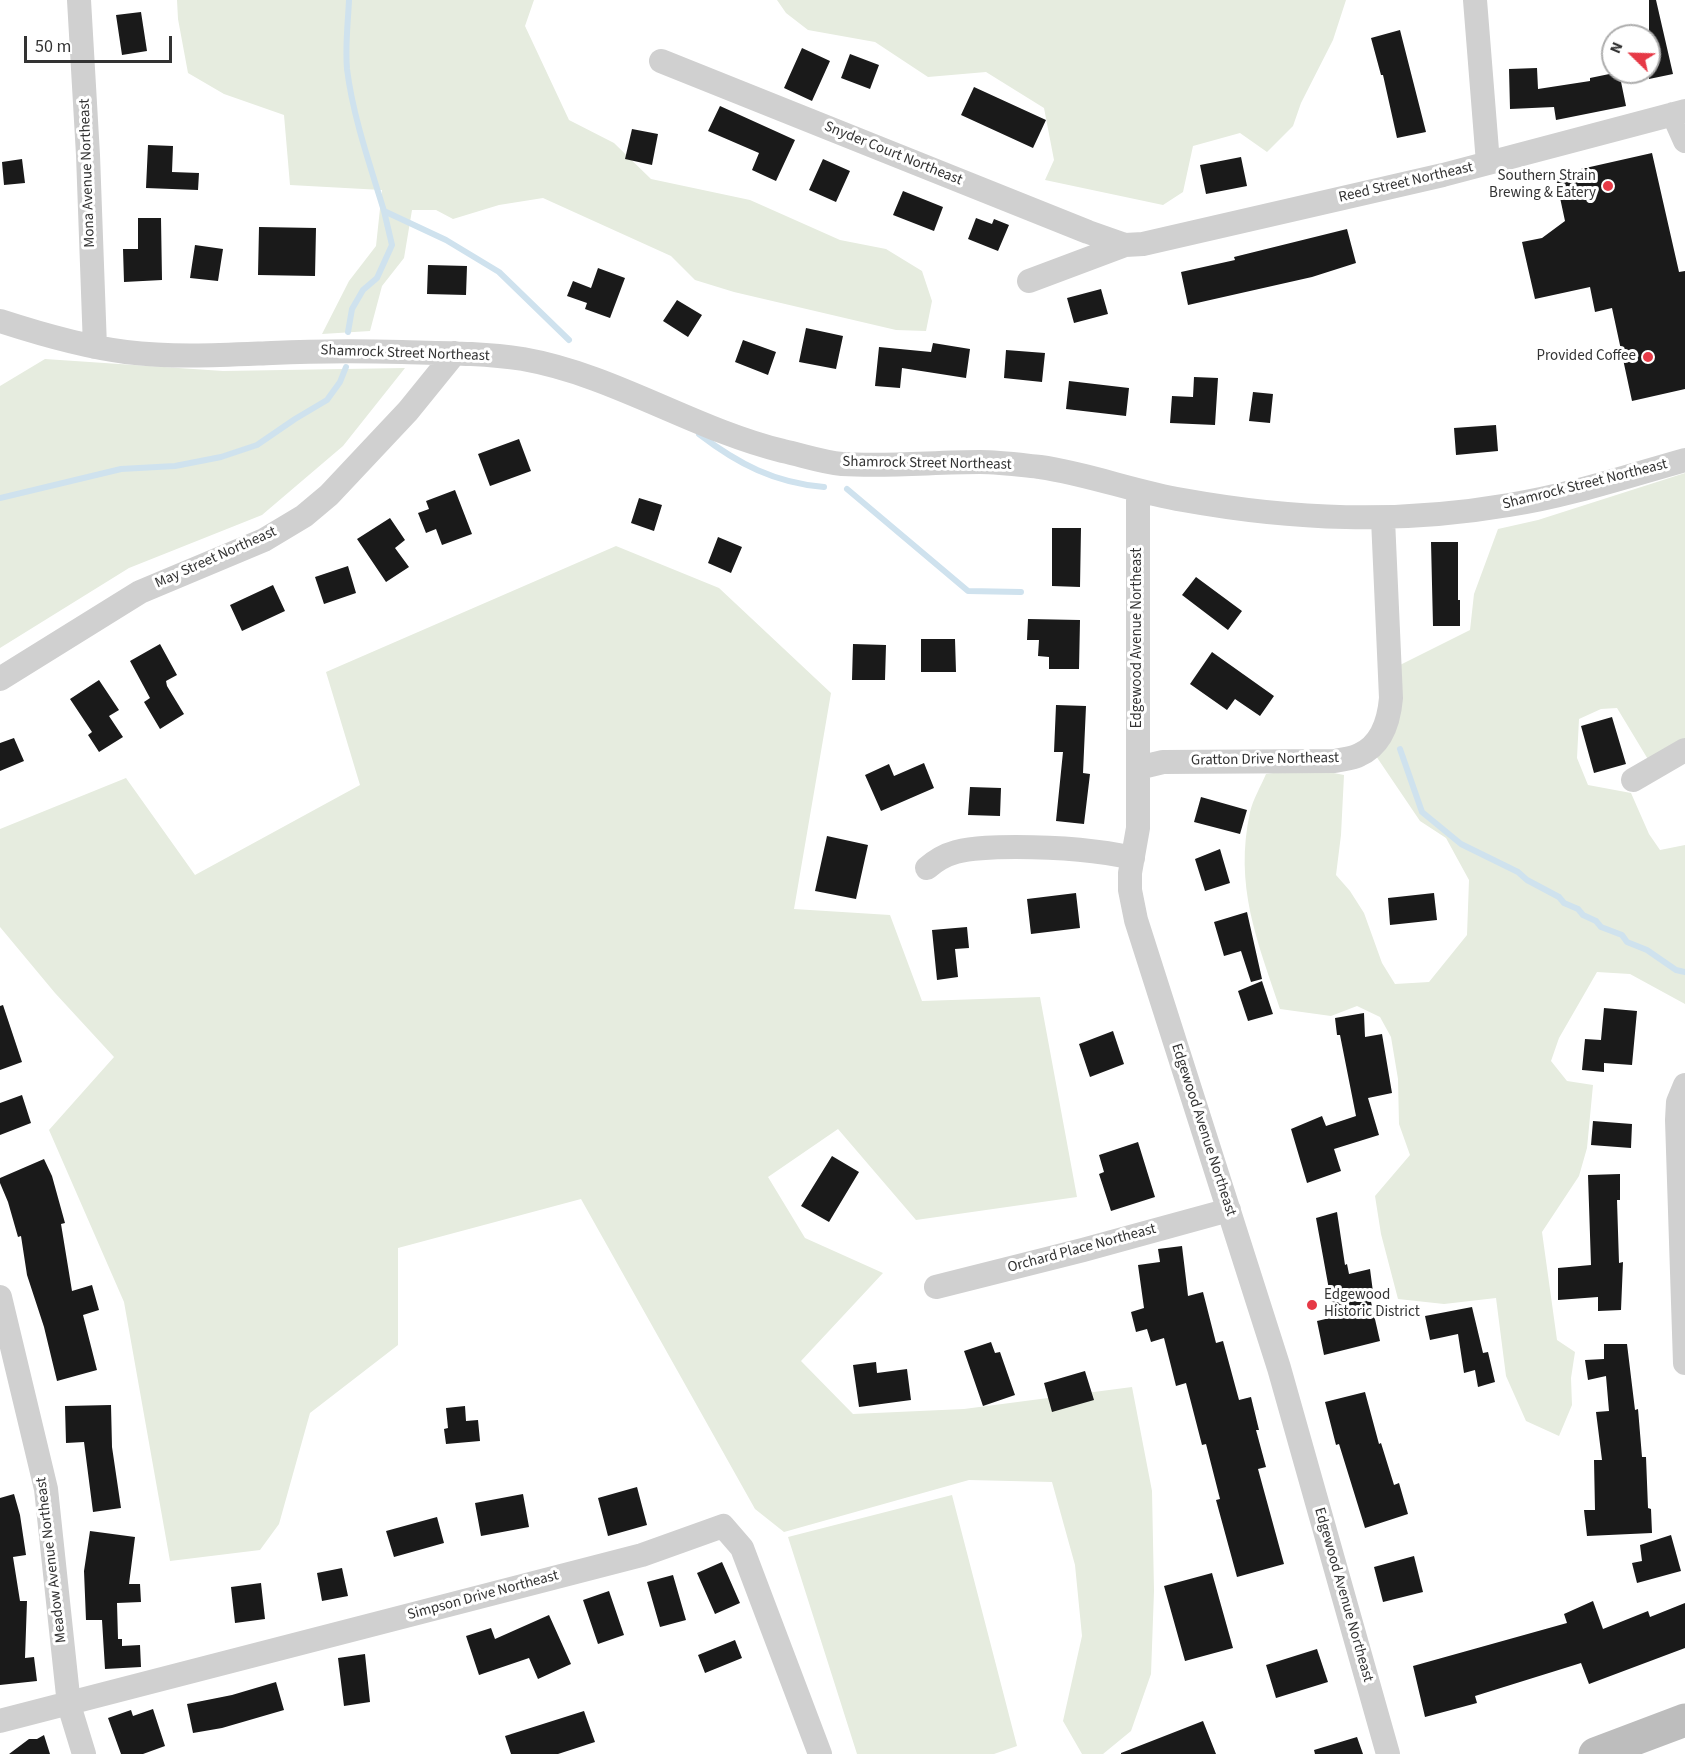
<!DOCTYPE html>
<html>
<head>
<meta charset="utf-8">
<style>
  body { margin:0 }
  #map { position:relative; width:1685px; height:1754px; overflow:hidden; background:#fff; font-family:"Source Sans 3",sans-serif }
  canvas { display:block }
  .north { position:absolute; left:1601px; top:24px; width:60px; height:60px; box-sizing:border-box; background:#fff; border:2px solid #adadad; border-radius:50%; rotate:293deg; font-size:16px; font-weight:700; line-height:24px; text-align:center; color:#333 }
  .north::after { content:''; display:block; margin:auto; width:21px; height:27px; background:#e63946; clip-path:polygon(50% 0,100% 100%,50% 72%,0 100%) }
  .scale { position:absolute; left:24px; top:36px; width:148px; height:27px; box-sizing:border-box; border:3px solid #333; border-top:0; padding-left:8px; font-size:18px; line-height:21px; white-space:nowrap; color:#333; -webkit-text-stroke:4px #fff; paint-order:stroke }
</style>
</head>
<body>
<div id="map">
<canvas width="1685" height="1754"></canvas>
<div class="north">N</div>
<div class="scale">50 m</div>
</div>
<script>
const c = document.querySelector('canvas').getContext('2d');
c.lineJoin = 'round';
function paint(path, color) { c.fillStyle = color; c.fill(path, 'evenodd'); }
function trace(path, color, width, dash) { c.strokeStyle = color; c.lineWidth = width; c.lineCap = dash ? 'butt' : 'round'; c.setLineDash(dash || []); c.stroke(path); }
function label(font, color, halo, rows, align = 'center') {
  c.font = font + ' "Source Sans 3",sans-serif'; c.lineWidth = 6; c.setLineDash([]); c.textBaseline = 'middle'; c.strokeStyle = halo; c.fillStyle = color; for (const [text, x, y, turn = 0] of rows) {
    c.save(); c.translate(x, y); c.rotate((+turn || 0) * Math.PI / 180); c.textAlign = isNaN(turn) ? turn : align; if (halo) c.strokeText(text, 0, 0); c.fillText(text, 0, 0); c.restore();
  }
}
paint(new Path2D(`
  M 177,0 L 534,0 L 525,26 L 569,120 L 614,143 L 651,179 L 750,200 L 840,240 L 886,249 L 922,271 L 932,301 L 926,331 L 896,330 L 734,292 L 695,280 L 671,256 L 543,198 L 499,205 L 453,219 L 436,210 L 412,210 L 404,258 L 382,286 L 370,331 L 322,334 L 349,281 L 376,246 L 382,190 L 290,185 L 284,115 L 224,94 L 188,73 L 178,19 Z
  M 777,0 L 1346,0 L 1333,40 L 1301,103 L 1293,126 L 1267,152 L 1240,133 L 1193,146 L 1183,192 L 1163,205 L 1045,180 L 1054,160 L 1044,108 L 986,72 L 928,77 L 875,42 L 808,30 L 786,13 Z
  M 45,359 L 223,371 L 405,368 L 343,446 L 262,515 L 129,568 L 0,648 L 0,386 Z
  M 1685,473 L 1685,743 L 1649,761 L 1617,708 L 1601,709 L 1579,719 L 1577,758 L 1588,785 L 1631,793 L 1649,834 L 1660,850 L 1685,845 L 1685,1004 L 1630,974 L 1597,972 L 1559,1038 L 1551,1061 L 1567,1081 L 1593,1085 L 1587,1148 L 1579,1176 L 1542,1232 L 1557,1340 L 1575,1352 L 1571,1378 L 1572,1405 L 1559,1436 L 1526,1421 L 1506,1376 L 1496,1298 L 1444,1304 L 1398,1299 L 1381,1234 L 1375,1196 L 1410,1155 L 1399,1124 L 1398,1079 L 1391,1037 L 1380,1017 L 1357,1006 L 1331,1016 L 1280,1009 C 1257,940 1234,886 1250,812 C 1253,799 1261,786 1266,774 L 1308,768 L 1344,775 L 1341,835 L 1336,875 L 1350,891 L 1364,913 L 1382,963 L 1395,984 L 1429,982 L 1467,935 L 1469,880 L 1446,838 L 1420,821 L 1376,756 L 1396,667 L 1470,630 L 1474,594 L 1498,529 L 1538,520 Z
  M 616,546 L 719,588 L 831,693 L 794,909 L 890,915 L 922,1001 L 1040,997 L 1077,1197 L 916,1220 L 838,1129 L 768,1177 L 805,1238 L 883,1273 L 801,1361 L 853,1414 L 964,1409 L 1132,1387 L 1152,1491 L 1154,1591 L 1151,1674 L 1131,1731 L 1103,1754 L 1082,1754 L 1063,1721 L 1082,1636 L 1075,1565 L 1052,1482 L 969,1480 L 784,1532 L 755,1509 L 581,1199 L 398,1248 L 398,1345 L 310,1413 L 279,1524 L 260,1550 L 170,1561 L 124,1302 L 49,1130 L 114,1057 L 55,993 L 0,927 L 0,829 L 126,778 L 195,875 L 360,785 L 326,672 Z
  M 952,1495 L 1017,1746 L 994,1754 L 857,1754 L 788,1537 Z`), '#e6ecdf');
trace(new Path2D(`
  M 349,0 C 348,23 345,45 347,69 C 353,117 370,165 384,211 L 446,240 L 499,272 L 569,340
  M 348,332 L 352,309 L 363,290 L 377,278 L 392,245 L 384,211
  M 699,434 C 738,464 775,483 824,487
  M 847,489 L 968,591 L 1021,592
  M 0,498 L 121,469 L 175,466 L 221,457 L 257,445 L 295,419 L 327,400 L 340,382 L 346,367
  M 1400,749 L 1422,812 L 1461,844 L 1518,872 L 1527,880 L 1559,897 L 1564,903 L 1578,909 L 1583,915 L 1596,921 L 1601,927 L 1622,935 L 1627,942 L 1647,950 L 1676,970 L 1685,972`), '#cfe2ee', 6);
paint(new Path2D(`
  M 1649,0 L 1656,0 L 1673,74 L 1649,79 Z
  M 141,12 L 147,51 L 122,55 L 116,15 Z
  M 1400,30 L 1426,132 L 1397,138 L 1383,75 L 1381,75 L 1371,38 Z
  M 802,48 L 830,61 L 812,101 L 784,88 Z
  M 850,54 L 879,65 L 870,89 L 841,78 Z
  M 1537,68 L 1538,89 L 1590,81 L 1590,78 L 1619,72 L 1626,106 L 1556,120 L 1554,107 L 1510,109 L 1509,69 Z
  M 974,87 L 1046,120 L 1033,148 L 961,115 Z
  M 720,106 L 795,140 L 776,181 L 752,170 L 759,153 L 708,131 Z
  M 632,129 L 658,134 L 652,165 L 625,159 Z
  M 148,145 L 173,146 L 172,172 L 199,173 L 198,190 L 146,188 Z
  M 1652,153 L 1679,272 L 1685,271 L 1685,389 L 1632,401 L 1612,308 L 1595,312 L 1590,287 L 1535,299 L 1522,242 L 1542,238 L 1565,221 L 1556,179 L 1584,173 L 1581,169 Z
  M 1241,157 L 1247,186 L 1206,194 L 1200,165 Z
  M 22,159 L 25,183 L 4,185 L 2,162 Z
  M 823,159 L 850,171 L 836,202 L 809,190 Z
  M 903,191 L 943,207 L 934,231 L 893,215 Z
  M 138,218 L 161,218 L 162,280 L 124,282 L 123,249 L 138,249 Z
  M 976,218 L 992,224 L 994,219 L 1009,225 L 998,251 L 968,239 Z
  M 259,227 L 316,228 L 315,276 L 258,275 Z
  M 1347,229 L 1356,263 L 1312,277 L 1188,305 L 1181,272 L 1235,260 L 1234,257 Z
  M 195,245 L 223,249 L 218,281 L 190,278 Z
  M 428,265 L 467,266 L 466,295 L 427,294 Z
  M 598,268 L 625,278 L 610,318 L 585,309 L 587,303 L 567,296 L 573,281 L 591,288 Z
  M 1101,289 L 1108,314 L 1074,323 L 1067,298 Z
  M 677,300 L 702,315 L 688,337 L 663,321 Z
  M 806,328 L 843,336 L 836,369 L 799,362 Z
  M 743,340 L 776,352 L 768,375 L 735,362 Z
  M 933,343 L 970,349 L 966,378 L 902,368 L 900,388 L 875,386 L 879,347 L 931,352 Z
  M 1006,350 L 1045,353 L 1042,382 L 1004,378 Z
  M 1194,377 L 1218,378 L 1215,425 L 1170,423 L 1172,396 L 1193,397 Z
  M 1069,381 L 1129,388 L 1126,416 L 1066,409 Z
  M 1253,392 L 1273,394 L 1270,423 L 1249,421 Z
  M 1496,425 L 1498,451 L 1456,455 L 1454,428 Z
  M 519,439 L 531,471 L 490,486 L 478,454 Z
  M 455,490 L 472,534 L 442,545 L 436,529 L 426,533 L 418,513 L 429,509 L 426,501 Z
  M 639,498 L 662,505 L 654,531 L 631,523 Z
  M 390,518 L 405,540 L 395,548 L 409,567 L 386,582 L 357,539 Z
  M 1052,528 L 1081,528 L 1080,587 L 1052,586 Z
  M 718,537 L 742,547 L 731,573 L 708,563 Z
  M 1431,542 L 1458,542 L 1458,600 L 1460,600 L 1460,626 L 1433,626 Z
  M 348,566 L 356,593 L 324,604 L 315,577 Z
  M 1196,577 L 1242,611 L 1228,630 L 1182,595 Z
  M 273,585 L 285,611 L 242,631 L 230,605 Z
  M 1028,619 L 1080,620 L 1079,669 L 1049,669 L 1049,657 L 1038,656 L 1039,640 L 1027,640 Z
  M 921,639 L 955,639 L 956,672 L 921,672 Z
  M 160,644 L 177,675 L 166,681 L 167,686 L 184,714 L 160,729 L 144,702 L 150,698 L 130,661 Z
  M 853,644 L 886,645 L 885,680 L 852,680 Z
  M 1212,652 L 1274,696 L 1260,716 L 1235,699 L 1227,710 L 1190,684 Z
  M 99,680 L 119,710 L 109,716 L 123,737 L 99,752 L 88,735 L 92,732 L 70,699 Z
  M 1056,705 L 1086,706 L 1083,773 L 1090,774 L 1084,824 L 1056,821 L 1063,752 L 1054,752 Z
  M 1612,717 L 1626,764 L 1594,773 L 1581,726 Z
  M 14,738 L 24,761 L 0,771 L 0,743 Z
  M 924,763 L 934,788 L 881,811 L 865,775 L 889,764 L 894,776 Z
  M 970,787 L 1001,788 L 1000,816 L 968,815 Z
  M 1201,797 L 1247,810 L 1240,834 L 1194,822 Z
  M 827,836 L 868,845 L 856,899 L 815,891 Z
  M 1220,849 L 1230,883 L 1205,891 L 1195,859 Z
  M 1076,893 L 1080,928 L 1031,934 L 1027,899 Z
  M 1434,893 L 1437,920 L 1390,925 L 1388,898 Z
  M 1247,912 L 1262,979 L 1251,982 L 1241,951 L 1224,956 L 1214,922 Z
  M 967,927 L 969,948 L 955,949 L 958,977 L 937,980 L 932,930 Z
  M 1262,981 L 1273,1014 L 1248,1021 L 1238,991 Z
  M 3,1005 L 22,1062 L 0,1070 L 0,1006 Z
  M 1604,1008 L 1637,1011 L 1632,1065 L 1604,1063 L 1604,1072 L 1582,1070 L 1585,1039 L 1601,1040 Z
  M 1364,1013 L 1365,1037 L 1382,1034 L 1392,1093 L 1368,1098 L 1379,1135 L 1334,1149 L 1341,1171 L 1307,1183 L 1291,1129 L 1322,1116 L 1326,1126 L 1356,1116 L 1340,1035 L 1337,1035 L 1335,1018 Z
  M 1113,1031 L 1124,1064 L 1090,1077 L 1079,1044 Z
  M 22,1095 L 31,1123 L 0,1135 L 0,1103 Z
  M 1593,1121 L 1632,1124 L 1631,1148 L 1591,1145 Z
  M 1138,1142 L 1155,1197 L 1111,1211 L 1099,1174 L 1104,1172 L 1099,1155 Z
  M 832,1156 L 859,1172 L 829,1222 L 801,1206 Z
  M 44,1159 L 52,1176 L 65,1223 L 61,1224 L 72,1291 L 92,1285 L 99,1310 L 83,1315 L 97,1370 L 57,1381 L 44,1327 L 27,1275 L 21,1236 L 18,1237 L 8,1202 L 0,1183 L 0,1178 Z
  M 1620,1174 L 1620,1200 L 1617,1200 L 1619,1263 L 1623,1262 L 1621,1310 L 1598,1311 L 1598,1297 L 1558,1300 L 1558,1268 L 1591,1265 L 1588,1175 Z
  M 1337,1212 L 1345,1265 L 1347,1264 L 1349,1274 L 1370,1269 L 1373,1292 L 1369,1293 L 1380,1341 L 1324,1355 L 1317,1321 L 1334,1317 L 1316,1218 Z
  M 1182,1246 L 1188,1296 L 1203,1292 L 1216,1343 L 1223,1341 L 1239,1400 L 1251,1397 L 1259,1430 L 1256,1430 L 1266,1467 L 1258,1469 L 1284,1564 L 1237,1577 L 1216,1500 L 1220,1499 L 1206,1444 L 1202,1445 L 1186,1383 L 1176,1386 L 1164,1338 L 1151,1342 L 1147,1329 L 1136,1332 L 1131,1312 L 1144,1308 L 1138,1265 L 1160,1262 L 1158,1249 Z
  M 1472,1307 L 1483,1353 L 1488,1352 L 1495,1382 L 1478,1387 L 1475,1370 L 1464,1373 L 1458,1334 L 1430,1340 L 1425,1316 Z
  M 991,1342 L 995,1353 L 1000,1352 L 1015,1395 L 983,1406 L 964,1351 Z
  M 1604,1344 L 1627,1344 L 1635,1410 L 1638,1409 L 1642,1457 L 1646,1457 L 1648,1508 L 1651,1509 L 1652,1533 L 1587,1536 L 1584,1510 L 1595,1510 L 1594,1460 L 1602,1460 L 1596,1412 L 1609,1411 L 1606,1376 L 1588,1380 L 1585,1360 L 1604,1359 Z
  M 876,1362 L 877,1373 L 907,1369 L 911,1400 L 859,1407 L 853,1365 Z
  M 1085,1371 L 1094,1400 L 1052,1412 L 1044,1383 Z
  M 1365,1392 L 1379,1444 L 1381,1443 L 1394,1485 L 1399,1483 L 1408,1514 L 1365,1528 L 1339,1444 L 1336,1445 L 1325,1402 Z
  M 111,1405 L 112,1447 L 121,1508 L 93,1512 L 84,1442 L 66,1443 L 65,1406 Z
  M 465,1406 L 466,1421 L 478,1420 L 480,1441 L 446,1444 L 444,1429 L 448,1428 L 446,1408 Z
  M 637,1487 L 647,1525 L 608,1536 L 598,1498 Z
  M 14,1494 L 20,1515 L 26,1555 L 13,1557 L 20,1601 L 27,1601 L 25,1658 L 34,1657 L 37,1681 L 0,1685 L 0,1498 Z
  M 523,1494 L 529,1527 L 481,1536 L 475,1503 Z
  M 437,1517 L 444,1543 L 394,1557 L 386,1531 Z
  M 90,1531 L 135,1537 L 129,1584 L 140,1584 L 141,1602 L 117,1603 L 118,1639 L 122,1639 L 122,1646 L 140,1645 L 141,1667 L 105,1669 L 102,1620 L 86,1620 L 84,1571 Z
  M 1671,1535 L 1681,1571 L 1637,1583 L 1632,1563 L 1642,1561 L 1640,1545 Z
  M 1414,1556 L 1423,1592 L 1383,1602 L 1374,1567 Z
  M 722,1562 L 740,1603 L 715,1614 L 697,1573 Z
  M 342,1568 L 348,1596 L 322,1601 L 317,1573 Z
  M 1212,1573 L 1233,1648 L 1185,1661 L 1164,1586 Z
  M 673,1575 L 686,1620 L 660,1627 L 647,1582 Z
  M 261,1583 L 265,1619 L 235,1623 L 231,1587 Z
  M 609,1591 L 624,1635 L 598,1644 L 583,1600 Z
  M 1593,1601 L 1603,1629 L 1648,1611 L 1650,1617 L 1685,1603 L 1685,1648 L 1589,1684 L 1581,1663 L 1475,1696 L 1477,1703 L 1425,1717 L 1413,1666 L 1567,1623 L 1564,1614 Z
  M 549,1615 L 571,1664 L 538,1679 L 529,1658 L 479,1675 L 466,1636 L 491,1628 L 495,1639 Z
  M 735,1640 L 742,1658 L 705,1673 L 698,1655 Z
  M 1317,1649 L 1328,1682 L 1276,1698 L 1266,1665 Z
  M 365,1654 L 370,1702 L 344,1706 L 338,1658 Z
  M 276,1682 L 284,1710 L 222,1728 L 193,1733 L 187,1704 L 232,1695 Z
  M 153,1709 L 165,1746 L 143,1754 L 121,1754 L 108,1718 L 131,1710 L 133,1716 Z
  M 584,1711 L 595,1742 L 558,1754 L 511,1754 L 505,1736 Z
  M 1203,1721 L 1216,1754 L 1121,1754 L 1121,1753 Z
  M 44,1735 L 50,1754 L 9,1754 L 29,1739 L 37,1739 Z
  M 1357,1737 L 1363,1754 L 1315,1754 L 1314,1750 Z`), '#1a1a1a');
trace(new Path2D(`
  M 79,0 L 88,155 L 95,347
  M 1475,0 L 1488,163
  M 661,61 L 1088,232 L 1125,245
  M 1673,114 L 1685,141
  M 1029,281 L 1125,245 L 1143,244 L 1443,175 L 1685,111
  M 0,321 C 40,334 84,347 126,352 C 174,358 224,355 272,353 C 316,351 359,351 402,352 C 442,353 483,353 523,359 C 614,375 693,429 783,451 C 802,455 822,462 842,464 C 888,467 934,462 980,462 C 1000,462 1021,465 1040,467 C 1089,474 1135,492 1183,500 C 1294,520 1398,524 1509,505 C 1568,496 1628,476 1685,460
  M 1138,491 L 1138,828 L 1130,873 L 1130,890 L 1136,920 L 1279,1368 L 1388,1754
  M 0,679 L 140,592 L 264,540 L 304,516 L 329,495 L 408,411 L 455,353
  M 1138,768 L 1163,762 L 1335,761 C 1342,759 1352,759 1359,755 C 1382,745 1389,721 1391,698 L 1383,519
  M 1633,780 L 1685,750
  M 927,868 C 935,861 945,855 956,852 C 975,847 997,847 1016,847 C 1057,847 1093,849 1133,858
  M 1685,1085 L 1678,1102 L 1677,1120 L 1685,1363
  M 936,1287 L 1083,1250 L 1229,1210
  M 0,1297 L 46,1489 L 69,1705 L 84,1754
  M 0,1721 L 642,1555 L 723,1526 L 742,1548 L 820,1754`), '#d0d0d0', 24);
trace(new Path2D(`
  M 1595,1754 L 1685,1720`), '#bdbdbd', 33);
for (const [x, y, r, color] of [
  [1608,186,6,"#e63946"],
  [1648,357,6,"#e63946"],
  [1312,1305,6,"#e63946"]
]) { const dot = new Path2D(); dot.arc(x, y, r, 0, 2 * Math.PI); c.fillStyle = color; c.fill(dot); trace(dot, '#fff', 2); }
label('15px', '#333', '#fff', [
  ["Snyder Court Northeast",893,154,22],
  ["Mona Avenue Northeast",88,173,-92],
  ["Reed Street Northeast",1406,183,-13],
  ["Shamrock Street Northeast",405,354,2],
  ["Shamrock Street Northeast",927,464,1],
  ["Shamrock Street Northeast",1585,485,-14],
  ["May Street Northeast",216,558,-24],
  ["Edgewood Avenue Northeast",1138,638,-90],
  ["Gratton Drive Northeast",1265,760,-1],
  ["Edgewood Avenue Northeast",1203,1130,72],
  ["Orchard Place Northeast",1082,1249,-15],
  ["Meadow Avenue Northeast",52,1560,-97],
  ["Edgewood Avenue Northeast",1343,1595,74],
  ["Simpson Drive Northeast",483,1596,-15]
]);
label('15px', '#333', '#fff', [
  ["Southern Strain",1596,177],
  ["Brewing & Eatery",1596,194],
  ["Provided Coffee",1636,357],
  ["Edgewood",1324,1296,"left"],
  ["Historic District",1324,1313,"left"]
], 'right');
</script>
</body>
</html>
